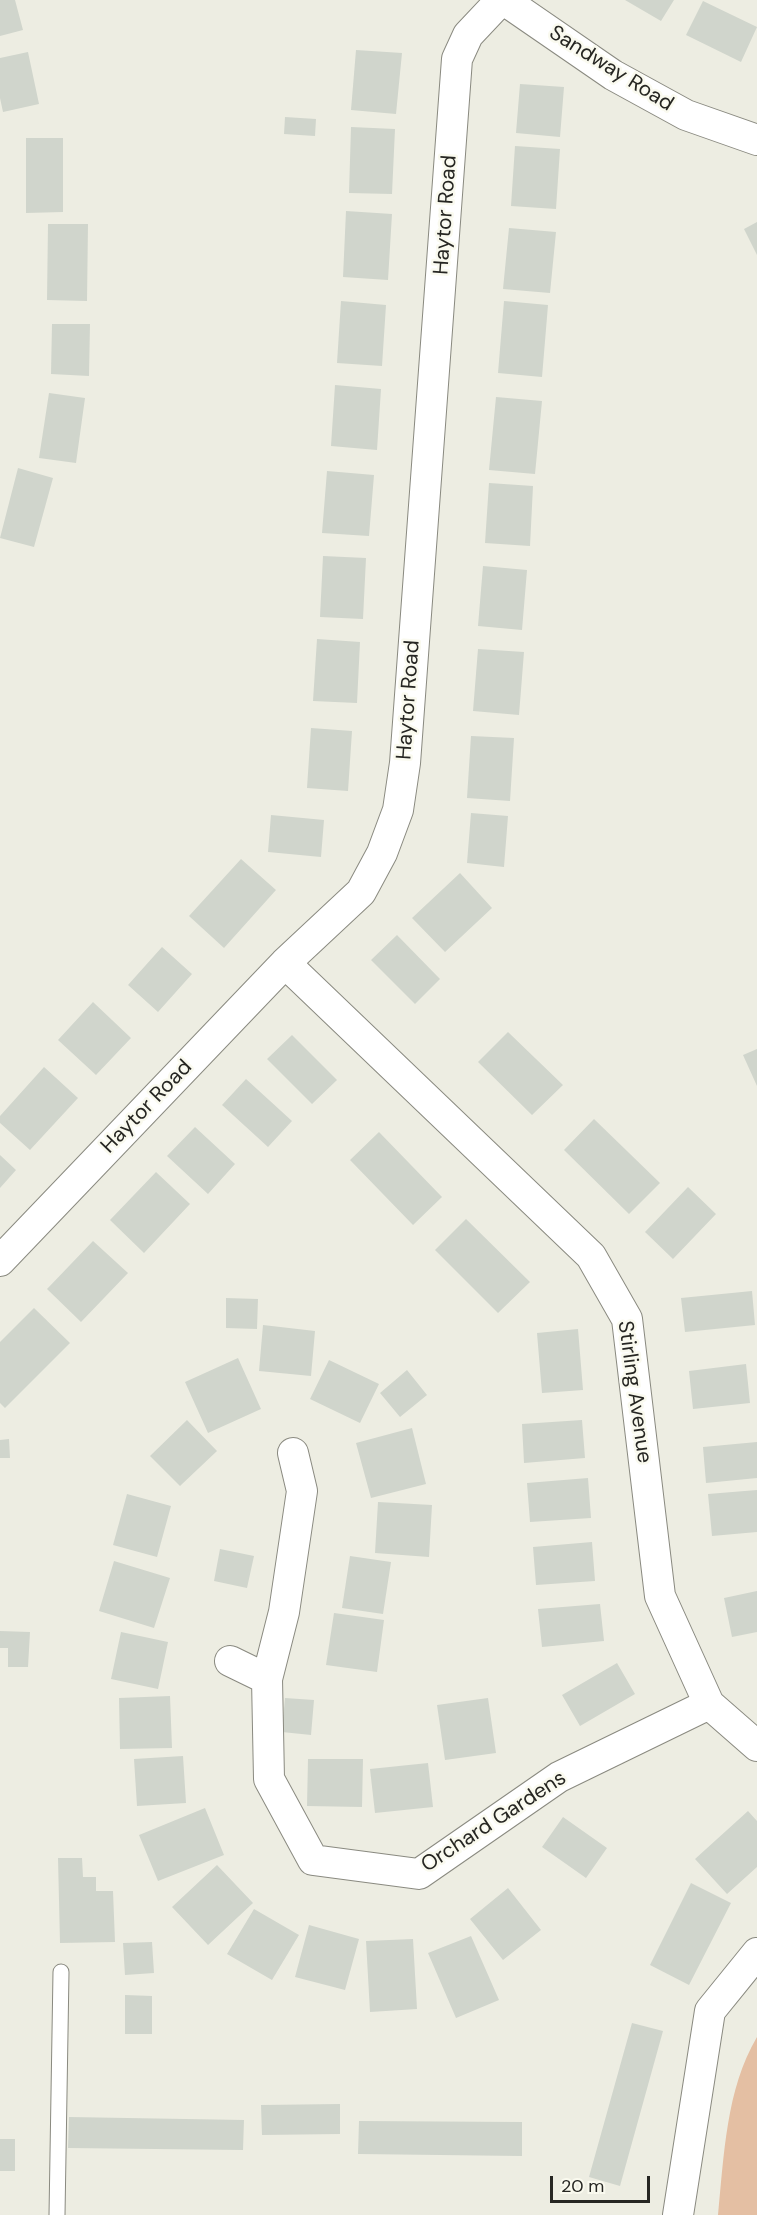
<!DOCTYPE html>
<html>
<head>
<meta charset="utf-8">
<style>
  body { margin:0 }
  #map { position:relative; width:757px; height:2215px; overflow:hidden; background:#edede2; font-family:"DM Sans",sans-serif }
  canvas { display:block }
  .scale { position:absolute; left:550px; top:2176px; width:100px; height:27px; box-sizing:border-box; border:3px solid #262622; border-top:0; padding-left:8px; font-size:18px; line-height:21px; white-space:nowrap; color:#262622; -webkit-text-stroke:4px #fafaef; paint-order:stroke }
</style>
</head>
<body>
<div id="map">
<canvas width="757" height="2215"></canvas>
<div class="scale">20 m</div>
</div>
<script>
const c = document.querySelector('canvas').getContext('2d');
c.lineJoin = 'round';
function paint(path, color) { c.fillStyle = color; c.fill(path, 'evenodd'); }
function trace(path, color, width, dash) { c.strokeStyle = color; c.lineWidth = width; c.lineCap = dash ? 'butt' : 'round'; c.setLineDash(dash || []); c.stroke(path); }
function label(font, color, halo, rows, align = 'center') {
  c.font = font + ' "DM Sans",sans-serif'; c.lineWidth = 5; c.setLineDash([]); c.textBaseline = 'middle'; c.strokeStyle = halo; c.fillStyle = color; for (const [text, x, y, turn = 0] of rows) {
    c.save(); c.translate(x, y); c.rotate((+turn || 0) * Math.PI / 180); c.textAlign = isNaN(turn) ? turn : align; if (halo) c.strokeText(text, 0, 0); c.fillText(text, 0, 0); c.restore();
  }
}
paint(new Path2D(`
  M 757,2037 L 757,2215 L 718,2215 C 724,2156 726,2089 757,2037 Z`), '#e4bfa3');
paint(new Path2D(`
  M 0,0 L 15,0 L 23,30 L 0,36 Z
  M 625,0 L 674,0 L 661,21 Z
  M 703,1 L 757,27 L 741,62 L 686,35 Z
  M 356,50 L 402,53 L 396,114 L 351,110 Z
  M 28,52 L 39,104 L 3,112 L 0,98 L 0,58 Z
  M 520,84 L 564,87 L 560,137 L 516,133 Z
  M 285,117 L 316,119 L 315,136 L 284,134 Z
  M 351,127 L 395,129 L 392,194 L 349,193 Z
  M 26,138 L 63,138 L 63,212 L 26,213 Z
  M 515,146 L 560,149 L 556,209 L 511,206 Z
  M 346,211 L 392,214 L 388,280 L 343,277 Z
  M 757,222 L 757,255 L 744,229 Z
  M 48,224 L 88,224 L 87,301 L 47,300 Z
  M 509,228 L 556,232 L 550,293 L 503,289 Z
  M 341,301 L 386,305 L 382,366 L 337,363 Z
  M 504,301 L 548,305 L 542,377 L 498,373 Z
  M 52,324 L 90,324 L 89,376 L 51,374 Z
  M 335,385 L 381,389 L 377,450 L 331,446 Z
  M 49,393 L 85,398 L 76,463 L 39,458 Z
  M 496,397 L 542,401 L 535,474 L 489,470 Z
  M 18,468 L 53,478 L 34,547 L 0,538 Z
  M 327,471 L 374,475 L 369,536 L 322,533 Z
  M 489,483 L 533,486 L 530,546 L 485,543 Z
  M 323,556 L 366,558 L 363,619 L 320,617 Z
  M 483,566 L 527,570 L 522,630 L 478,626 Z
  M 317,639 L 360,642 L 357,703 L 313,701 Z
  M 478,649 L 524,652 L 519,715 L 473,711 Z
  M 311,728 L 352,731 L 348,791 L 307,788 Z
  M 471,736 L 514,738 L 510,801 L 467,798 Z
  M 471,813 L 508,816 L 504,867 L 467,863 Z
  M 271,815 L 324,820 L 321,857 L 268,852 Z
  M 241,859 L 276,890 L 224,948 L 189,916 Z
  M 460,873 L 492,908 L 445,952 L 412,918 Z
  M 397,935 L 440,979 L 415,1004 L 371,960 Z
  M 162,947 L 192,974 L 158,1012 L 128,985 Z
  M 93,1002 L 131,1038 L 96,1075 L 58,1040 Z
  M 508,1032 L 563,1085 L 532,1115 L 478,1062 Z
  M 292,1035 L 337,1080 L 312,1104 L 267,1059 Z
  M 757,1049 L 757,1086 L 743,1055 Z
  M 44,1067 L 78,1098 L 30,1150 L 0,1123 L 0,1116 Z
  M 246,1079 L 292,1121 L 268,1147 L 222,1105 Z
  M 594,1119 L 660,1183 L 629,1214 L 564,1150 Z
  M 195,1127 L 235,1164 L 208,1194 L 167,1156 Z
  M 379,1132 L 442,1197 L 413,1225 L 350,1160 Z
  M 0,1155 L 16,1170 L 0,1188 Z
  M 156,1172 L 190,1204 L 144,1253 L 110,1220 Z
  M 688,1187 L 716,1214 L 673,1259 L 645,1232 Z
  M 466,1219 L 530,1282 L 498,1313 L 435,1250 Z
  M 93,1241 L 128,1273 L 81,1322 L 47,1289 Z
  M 752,1291 L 755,1325 L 685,1332 L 681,1298 Z
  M 226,1298 L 258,1299 L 257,1329 L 226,1328 Z
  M 34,1308 L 70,1343 L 5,1408 L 0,1403 L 0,1342 Z
  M 263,1325 L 315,1331 L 311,1376 L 259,1371 Z
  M 578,1329 L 583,1390 L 542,1393 L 537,1333 Z
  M 238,1358 L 261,1409 L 208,1433 L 185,1382 Z
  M 329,1360 L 379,1384 L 360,1423 L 310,1399 Z
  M 746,1364 L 750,1403 L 693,1409 L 689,1371 Z
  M 407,1370 L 427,1395 L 400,1417 L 380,1393 Z
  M 187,1420 L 217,1451 L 180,1486 L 150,1456 Z
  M 582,1420 L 585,1458 L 524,1463 L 522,1424 Z
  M 412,1428 L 426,1484 L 371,1498 L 356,1443 Z
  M 9,1439 L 10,1458 L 0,1458 L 0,1440 Z
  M 757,1442 L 757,1478 L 706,1483 L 703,1447 Z
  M 588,1478 L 591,1518 L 530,1522 L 527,1483 Z
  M 757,1490 L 757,1532 L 712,1536 L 708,1494 Z
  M 127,1494 L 171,1506 L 157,1557 L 113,1545 Z
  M 378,1502 L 432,1505 L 429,1557 L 375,1553 Z
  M 592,1542 L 595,1581 L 536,1585 L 533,1547 Z
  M 220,1549 L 254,1556 L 247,1588 L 214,1581 Z
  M 350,1556 L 391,1562 L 383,1614 L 342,1608 Z
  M 114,1561 L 170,1578 L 154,1628 L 99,1611 Z
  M 757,1591 L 757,1632 L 732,1637 L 724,1598 Z
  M 600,1604 L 604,1641 L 542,1647 L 538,1609 Z
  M 334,1613 L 384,1620 L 377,1672 L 326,1665 Z
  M 0,1631 L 30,1632 L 28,1667 L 8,1667 L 8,1648 L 0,1648 Z
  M 121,1632 L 168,1642 L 158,1689 L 111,1679 Z
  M 617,1663 L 635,1694 L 580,1726 L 562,1695 Z
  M 170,1696 L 172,1748 L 120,1749 L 119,1698 Z
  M 285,1698 L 314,1700 L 311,1735 L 282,1732 Z
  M 488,1698 L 496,1753 L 445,1760 L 437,1705 Z
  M 183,1756 L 186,1803 L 137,1806 L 134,1759 Z
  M 308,1759 L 363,1759 L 362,1807 L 307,1806 Z
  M 428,1763 L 433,1807 L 375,1813 L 370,1769 Z
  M 205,1808 L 224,1855 L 158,1881 L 139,1835 Z
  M 748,1811 L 757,1821 L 757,1867 L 727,1894 L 695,1859 Z
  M 563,1817 L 607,1848 L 586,1878 L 542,1847 Z
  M 58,1858 L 82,1858 L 83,1877 L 96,1877 L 96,1891 L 113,1891 L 115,1942 L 60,1943 Z
  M 217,1865 L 253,1903 L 208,1945 L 172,1907 Z
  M 691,1883 L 731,1903 L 689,1985 L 650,1965 Z
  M 508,1888 L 541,1930 L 503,1960 L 470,1919 Z
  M 254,1909 L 299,1935 L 272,1980 L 227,1954 Z
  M 309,1925 L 359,1939 L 345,1990 L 295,1977 Z
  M 471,1936 L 499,2000 L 456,2018 L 428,1953 Z
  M 413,1939 L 417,2009 L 370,2012 L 366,1941 Z
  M 152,1942 L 154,1973 L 125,1975 L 123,1943 Z
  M 125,1995 L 152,1996 L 152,2034 L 125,2034 Z
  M 632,2023 L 663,2031 L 620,2186 L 589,2177 Z
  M 340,2104 L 340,2134 L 262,2135 L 261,2105 Z
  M 69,2117 L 244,2120 L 243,2150 L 68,2148 Z
  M 359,2121 L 522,2122 L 522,2156 L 358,2154 Z
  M 0,2139 L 15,2139 L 15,2171 L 0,2171 Z`), '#d0d5cc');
const service = new Path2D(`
  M 57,2215 L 61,1972`);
const minor = new Path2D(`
  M 504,0 L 613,75 L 686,115 L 757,140
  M 285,963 L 591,1256 L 627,1319 L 660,1596 L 709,1704 L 757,1746
  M 0,1261 L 285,963 L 361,892 L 382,853 L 398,810 L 405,763 L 457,59 L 468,35 L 501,0
  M 293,1453 L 302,1491 L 284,1612 L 267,1679 L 269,1779 L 313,1860 L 419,1874 L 559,1777 L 709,1704
  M 230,1661 L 267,1679
  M 678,2215 L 710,2011 L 757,1953`);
trace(service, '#8a8a80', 17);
trace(minor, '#8a8a80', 32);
trace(service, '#fff', 15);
trace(minor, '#fff', 30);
label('21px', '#262622', '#fafaef', [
  ["Sandway Road",611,69,32],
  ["Haytor Road",446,215,-86],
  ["Haytor Road",409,700,-86],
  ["Haytor Road",147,1107,-46],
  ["Stirling Avenue",634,1392,82],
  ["Orchard Gardens",494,1822,-33]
]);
</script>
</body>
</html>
